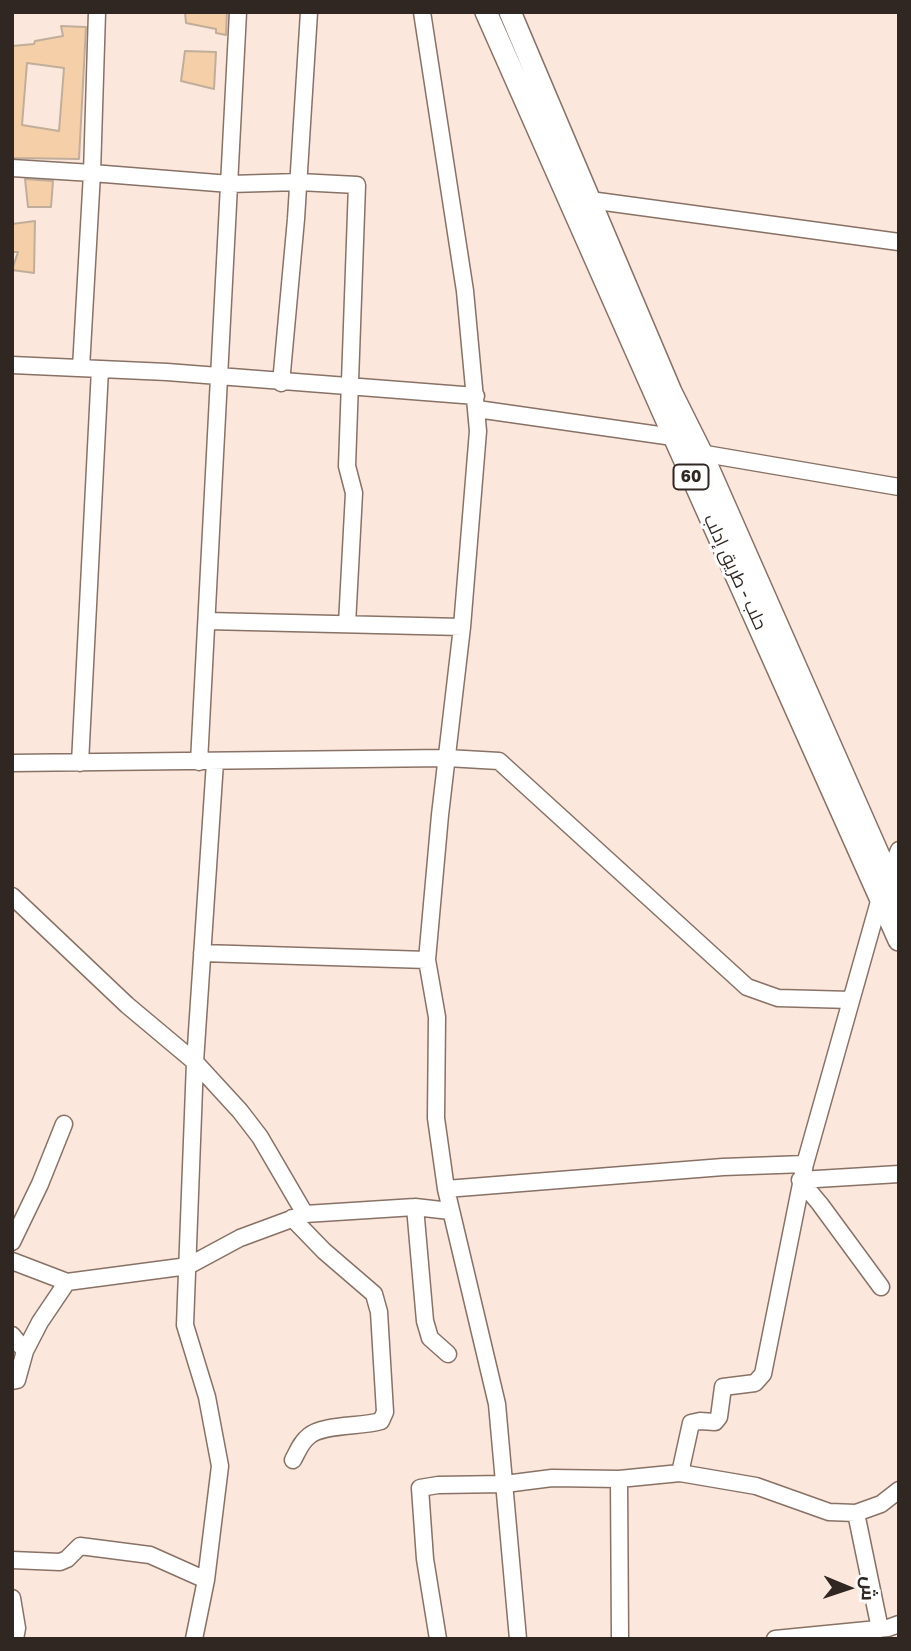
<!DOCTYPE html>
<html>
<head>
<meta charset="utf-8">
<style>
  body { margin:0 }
  #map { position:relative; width:911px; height:1651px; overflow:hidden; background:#fce7dd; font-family:"Golos Text",Cairo,sans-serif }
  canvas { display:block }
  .frame { position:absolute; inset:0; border:14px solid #302622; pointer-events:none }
  .north { position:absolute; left:813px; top:1553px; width:70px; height:70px; -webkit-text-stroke:5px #fff; paint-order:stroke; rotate:92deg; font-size:19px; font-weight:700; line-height:28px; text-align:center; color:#302622 }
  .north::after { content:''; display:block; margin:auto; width:24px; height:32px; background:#302622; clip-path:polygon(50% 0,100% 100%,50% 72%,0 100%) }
</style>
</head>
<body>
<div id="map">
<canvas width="911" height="1651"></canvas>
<div class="frame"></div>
<div class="north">ش</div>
</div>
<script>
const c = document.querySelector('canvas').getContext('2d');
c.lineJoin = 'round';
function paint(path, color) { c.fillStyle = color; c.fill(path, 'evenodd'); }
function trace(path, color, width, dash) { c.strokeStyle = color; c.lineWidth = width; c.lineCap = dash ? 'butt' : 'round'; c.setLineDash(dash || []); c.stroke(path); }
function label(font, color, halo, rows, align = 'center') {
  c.font = font + ' "Golos Text",Cairo,sans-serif'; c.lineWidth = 6; c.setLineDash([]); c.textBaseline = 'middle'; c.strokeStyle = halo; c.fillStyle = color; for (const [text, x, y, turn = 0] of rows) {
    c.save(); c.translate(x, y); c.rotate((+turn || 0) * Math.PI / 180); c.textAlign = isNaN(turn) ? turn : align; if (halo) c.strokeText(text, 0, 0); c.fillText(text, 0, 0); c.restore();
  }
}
const building = new Path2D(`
  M 185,12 L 227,12 L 226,35 L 216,33 L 216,29 L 186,23 Z
  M 61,26 L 86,27 L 79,159 L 12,158 L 12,46 L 34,44 L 35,41 L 63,36 ZM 27,63 L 64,68 L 59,131 L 22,125 Z
  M 185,51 L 216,52 L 214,89 L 181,81 Z
  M 25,179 L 53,181 L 51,207 L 28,207 Z
  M 35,221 L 34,273 L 12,270 L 18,252 L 12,252 L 12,224 Z`);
paint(building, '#f5cfa7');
trace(building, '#c0ae9b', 2);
const minor = new Path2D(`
  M 97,12 L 92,173 L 230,184 L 299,182 L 357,185 L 347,466 L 354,493 L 347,624
  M 422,12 L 465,291 L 478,431 L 462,627 L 440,815 L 427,960 L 437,1017 L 436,1118 L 446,1189 L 497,1404 L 518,1639
  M 12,168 L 92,173 L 81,368
  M 590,200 L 899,242
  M 12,365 L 167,372 L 476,396
  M 281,383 L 296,219 L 309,12
  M 477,409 L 673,437
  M 694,452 L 899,487
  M 207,621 L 462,627
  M 199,762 L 238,12
  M 12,763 L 447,758 L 499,761 L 747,987 L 778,998 L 851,1000
  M 80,763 L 100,369
  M 12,896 L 127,1005 L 195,1062 L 240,1111 L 260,1137 L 305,1214
  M 202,953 L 427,960
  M 800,1180 L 820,1204 L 881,1287
  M 800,1180 L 899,1174
  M 446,1189 L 723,1167 L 805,1164 L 880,898 L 899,850
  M 415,1207 L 425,1321 L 430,1338 L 448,1354
  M 292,1218 L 324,1251 L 374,1294 L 379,1312 L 385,1412 L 381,1421 C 362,1427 322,1424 309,1436 C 301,1442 298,1451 293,1460
  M 12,1242 L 40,1184 L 64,1124
  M 12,1261 L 67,1282 L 188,1266 L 240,1238 L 305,1214 L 415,1207 L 450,1211
  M 12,1335 L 25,1351 L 17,1380 L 12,1381
  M 25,1351 L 40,1322 L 67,1282
  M 680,1473 L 691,1423 L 700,1421 L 715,1422 L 719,1417 L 723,1387 L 755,1383 L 763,1374 L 805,1164
  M 619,1479 L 620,1639
  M 856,1513 L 880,1629
  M 12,1560 L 60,1562 L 67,1559 L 80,1546 L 150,1555 L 206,1580
  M 12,1598 L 17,1628 L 15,1639
  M 194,1639 L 206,1580 L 220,1466 L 207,1397 L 185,1325 L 195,1062 L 215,762
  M 438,1639 L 425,1559 L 420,1488 L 438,1485 L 505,1484 L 552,1478 L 619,1479 L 680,1473 L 756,1486 L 829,1512 L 856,1513 L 881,1504 L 899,1490
  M 775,1639 L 888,1628 L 899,1624`);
const major = new Path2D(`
  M 486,12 C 622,322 761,631 899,940
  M 510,12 L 671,392 L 702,454 L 899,901`);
trace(minor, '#887165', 19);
trace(major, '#887165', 24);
trace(minor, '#fff', 16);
trace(major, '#fff', 21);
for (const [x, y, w] of [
  [691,477,35]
]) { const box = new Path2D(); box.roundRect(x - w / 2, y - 12.5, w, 25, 5); c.fillStyle = '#fff'; c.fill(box); trace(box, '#302622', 2); }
label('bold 16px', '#302622', null, [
  ["60",691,477]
]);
label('18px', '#302622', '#fff', [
  ["حلب - طريق إدلب",735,572,65]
]);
</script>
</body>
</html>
